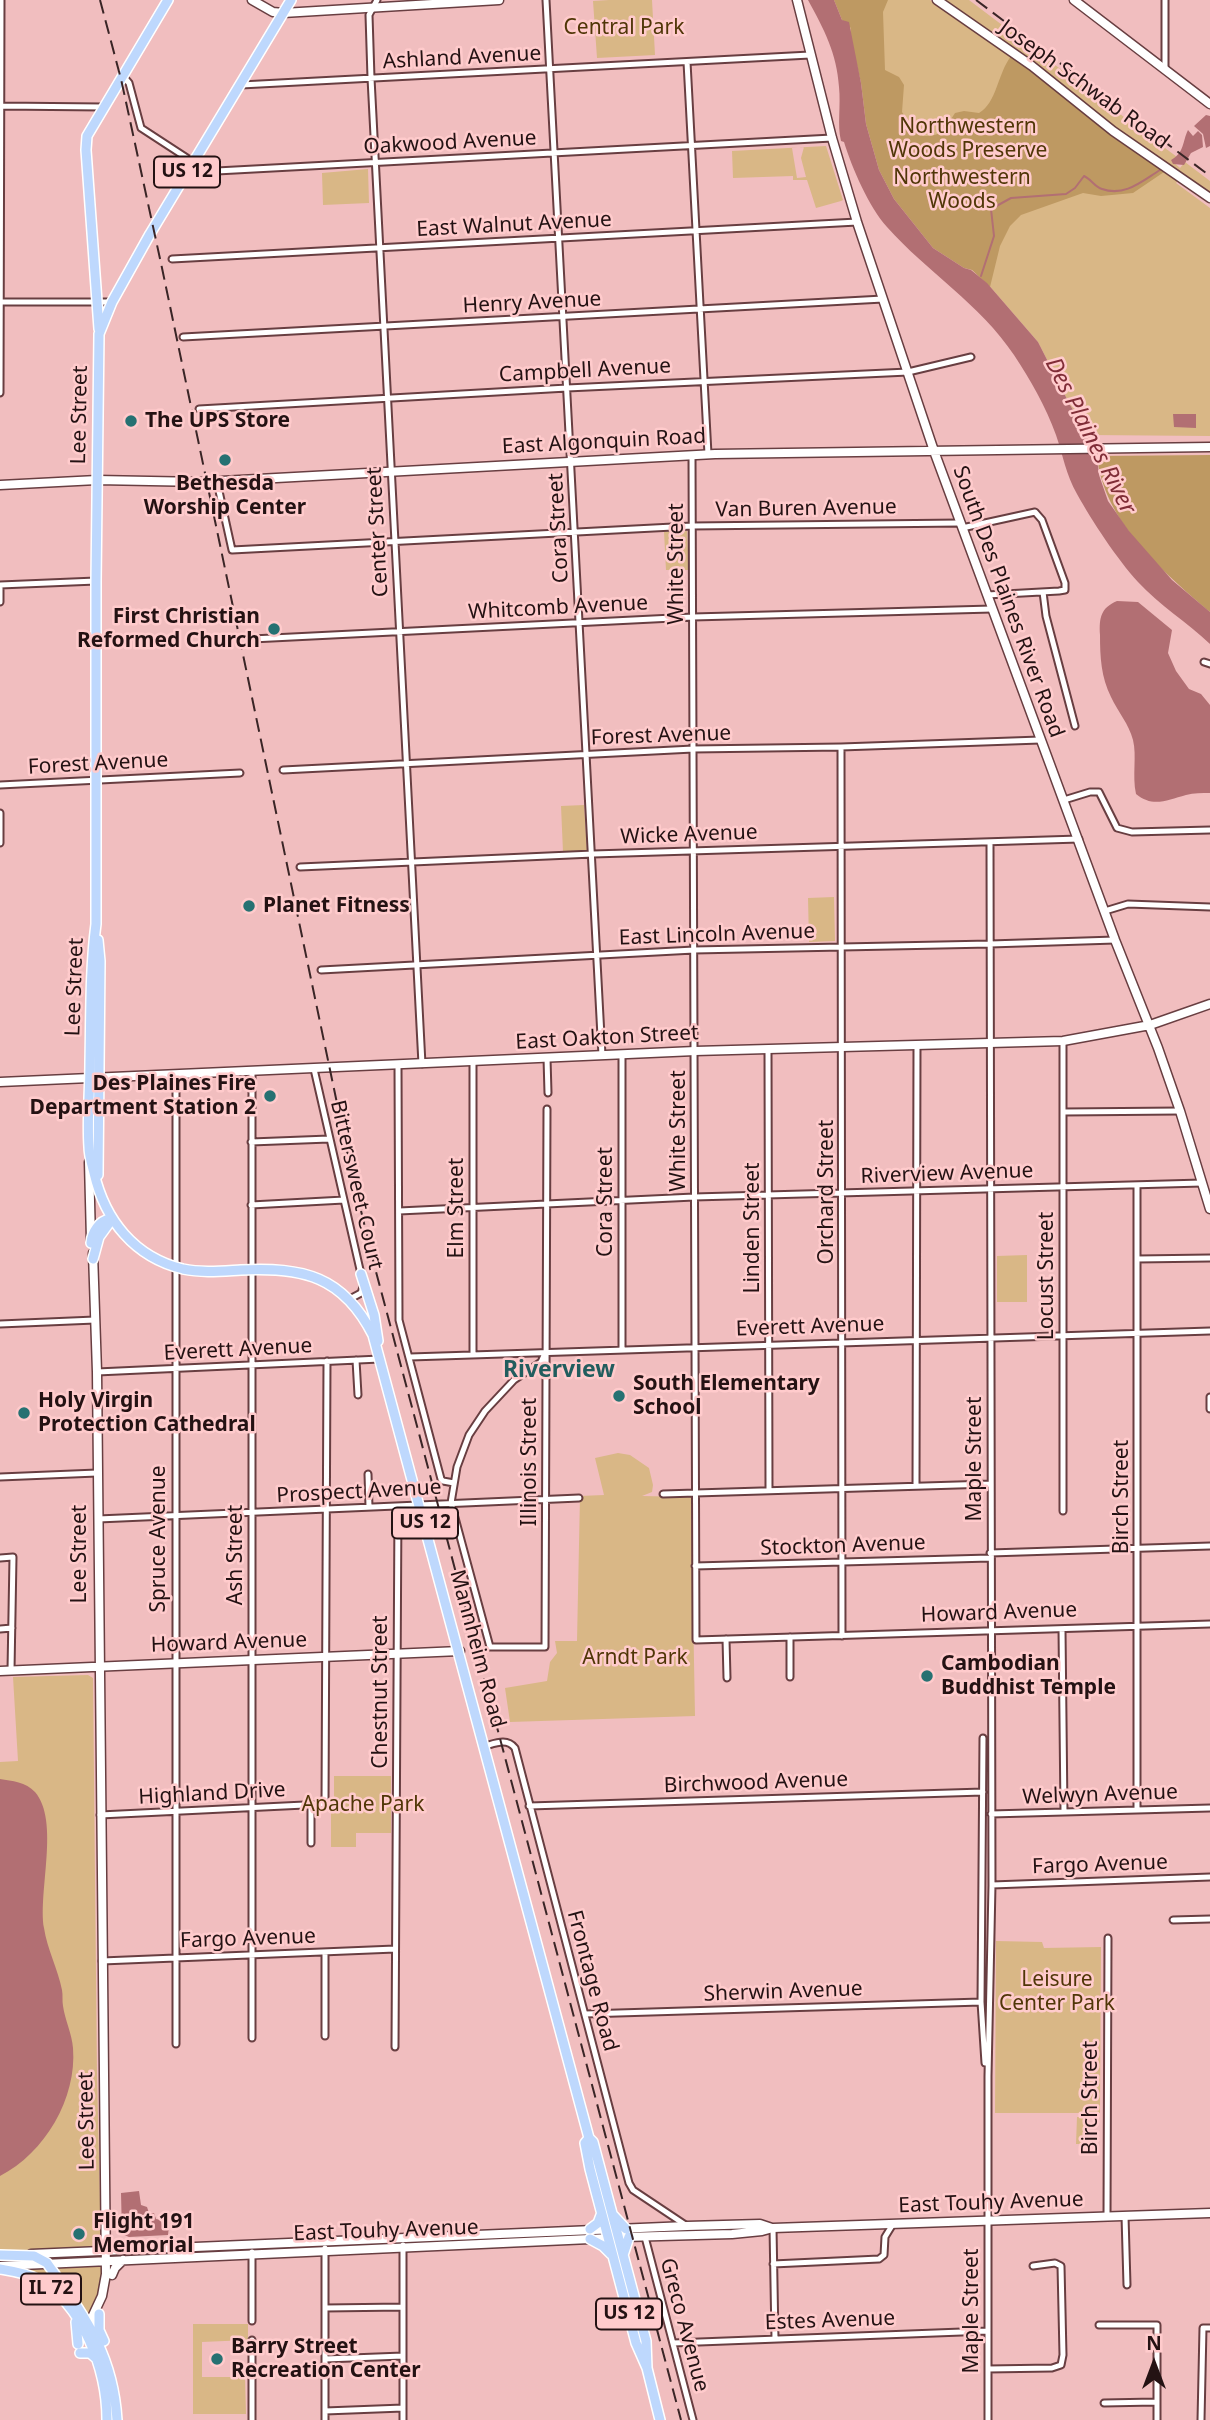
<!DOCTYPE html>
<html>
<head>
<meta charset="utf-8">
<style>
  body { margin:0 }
  #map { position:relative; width:1210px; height:2420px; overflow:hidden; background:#f1bebf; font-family:"Noto Sans",sans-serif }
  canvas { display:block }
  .north { position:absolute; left:1119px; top:2329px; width:70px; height:70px; -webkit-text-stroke:5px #ffcbcc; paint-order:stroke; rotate:0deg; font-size:19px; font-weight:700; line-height:28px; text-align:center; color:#241213 }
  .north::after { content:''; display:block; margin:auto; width:24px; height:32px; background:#241213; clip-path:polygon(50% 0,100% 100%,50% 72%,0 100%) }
</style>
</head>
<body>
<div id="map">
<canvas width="1210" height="2420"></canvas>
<div class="north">N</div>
</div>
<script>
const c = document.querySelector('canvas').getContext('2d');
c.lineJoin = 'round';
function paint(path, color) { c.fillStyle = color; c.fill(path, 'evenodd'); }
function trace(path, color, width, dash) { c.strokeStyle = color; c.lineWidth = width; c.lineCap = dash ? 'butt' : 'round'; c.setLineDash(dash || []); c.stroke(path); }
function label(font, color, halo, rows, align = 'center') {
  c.font = font + ' "Noto Sans",sans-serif'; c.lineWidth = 5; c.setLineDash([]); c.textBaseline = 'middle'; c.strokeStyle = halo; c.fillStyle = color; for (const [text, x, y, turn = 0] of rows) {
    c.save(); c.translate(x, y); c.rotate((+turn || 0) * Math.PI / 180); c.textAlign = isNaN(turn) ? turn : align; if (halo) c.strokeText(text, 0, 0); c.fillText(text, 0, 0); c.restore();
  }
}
paint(new Path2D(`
  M 609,0 L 652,0 L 655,55 L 597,58 L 593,1 Z
  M 834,0 L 930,0 L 1011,56 L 1113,136 L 1179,180 L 1176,183 L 1210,208 L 1210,436 L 1089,435 L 1070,405 L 1038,342 L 987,283 Z
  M 944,0 L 969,0 L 1177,157 L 1171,160 L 1180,168 L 1185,162 L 1210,181 L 1210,193 L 1122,133 L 1050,76 Z
  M 826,146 L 843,200 L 841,201 L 816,208 L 807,180 L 793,180 L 793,176 L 733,178 L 732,151 ZM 804,147 L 801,158 L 806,177 L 797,178 L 792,148 Z
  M 368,169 L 369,203 L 323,205 L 322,173 Z
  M 687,531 L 689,570 L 666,570 L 664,532 Z
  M 584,805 L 587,851 L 563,852 L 561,806 Z
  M 834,897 L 835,941 L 809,942 L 808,898 Z
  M 1027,1255 L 1027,1302 L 997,1302 L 997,1256 Z
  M 618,1453 L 630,1455 L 649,1468 L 653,1485 L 652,1492 L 642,1496 L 691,1497 L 695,1716 L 510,1722 L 505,1688 L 547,1681 L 550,1662 L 557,1653 L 555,1641 L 577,1641 L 580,1496 L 604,1495 L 595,1458 Z
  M 88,1675 L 93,1678 L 97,2075 L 101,2241 L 97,2246 L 88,2249 L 0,2252 L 0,1762 L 18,1761 L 13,1677 Z
  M 334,1776 L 391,1776 L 391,1833 L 356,1833 L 356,1847 L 331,1847 L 331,1811 L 334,1811 Z
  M 996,1941 L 1042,1942 L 1044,1948 L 1101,1947 L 1100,2113 L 995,2113 Z
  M 1077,2117 L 1089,2117 L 1089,2144 L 1076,2144 Z
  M 103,2263 L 100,2295 L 88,2317 L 54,2265 Z
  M 44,2265 L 84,2322 L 65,2298 L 13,2268 Z
  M 193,2324 L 248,2324 L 248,2340 L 202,2342 L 202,2377 L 245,2377 L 246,2414 L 193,2414 Z`), '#d9b786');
paint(new Path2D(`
  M 834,0 L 888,0 L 883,12 L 885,70 L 899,77 L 904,85 L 902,112 L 911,126 L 923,136 C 944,136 944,130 955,113 L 964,111 L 979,113 C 997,102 997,75 1011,56 L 1113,136 L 1164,170 L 1164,172 L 1133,193 L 1101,196 L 1083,193 L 1021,215 L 1010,226 L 1000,246 L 990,287 L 972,270 L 964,268 L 933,248 L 894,199 L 879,170 L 866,124 L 861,83 L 850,35 L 851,28 L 842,20 Z
  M 1210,455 L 1210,612 C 1162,571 1104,522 1097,456 Z`), '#be9962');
paint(new Path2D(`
  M 808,0 L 834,0 L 842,20 L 849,22 L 861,83 L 866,124 L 879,170 L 894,199 L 933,248 L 964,268 L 971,270 L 987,283 L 1038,342 L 1070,405 L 1089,435 L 1097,456 L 1099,475 L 1108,501 L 1129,531 L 1172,580 L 1210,612 L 1210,644 C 1187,622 1159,605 1138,582 C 1117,559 1092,521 1077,494 C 1066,475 1063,455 1056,435 C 1046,407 1030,379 1014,355 C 980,304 927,272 887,227 C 869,207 852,168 844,142 L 841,141 C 837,125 841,106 839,87 C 837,54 824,29 808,0 Z
  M 1206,115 L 1210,116 L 1210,146 L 1206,148 L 1203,134 L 1194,126 Z
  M 1188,130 L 1193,136 L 1198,131 L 1202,135 L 1203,147 L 1191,153 L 1184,165 L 1173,164 L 1171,160 C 1185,152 1182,142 1188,130 Z
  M 1173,414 L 1196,414 L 1196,428 L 1174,427 Z
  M 1117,601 L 1138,602 L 1172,630 L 1168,653 L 1176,671 L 1189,689 L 1201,694 L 1210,705 L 1210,793 C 1202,793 1194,793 1186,795 C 1167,800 1153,808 1136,794 C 1132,775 1137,756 1133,740 C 1129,724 1118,712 1111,697 C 1101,677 1100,657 1100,635 C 1099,617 1101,608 1117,601 Z
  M 0,1779 C 12,1781 26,1782 35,1792 C 60,1821 38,1891 44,1928 C 47,1949 58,1969 62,1990 C 63,1995 62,2001 63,2006 C 65,2020 72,2034 73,2048 C 77,2098 45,2153 0,2176 Z
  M 139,2191 L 141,2205 L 147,2207 L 149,2213 L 154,2213 L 156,2219 L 161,2220 L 162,2225 L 169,2226 L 168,2235 L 129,2237 L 122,2234 L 121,2193 Z`), '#b26f73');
trace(new Path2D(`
  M 981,276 L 994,236 L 991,209 L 1011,198 L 1066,194 L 1075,188 L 1084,176 C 1091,179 1095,187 1102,189 C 1125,197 1142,181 1160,170`), '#b26f73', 2);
const street = new Path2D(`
  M 377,0 L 369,15 L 371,78 L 422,1064
  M 546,0 L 602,1055
  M 1165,0 L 1165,69
  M 687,62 L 708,454
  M 123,76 L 129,83 L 141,128 L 187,158 L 198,172 L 832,138
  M 241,85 L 810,55
  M 0,106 L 103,107
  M 172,259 L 857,222
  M 0,302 L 112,302
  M 183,337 L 883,299
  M 0,393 L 1,0
  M 199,409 L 567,388 L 908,372 L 971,357
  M 692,455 L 696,1640 L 1210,1624
  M 217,482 L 232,550 L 692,526 L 960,523
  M 962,528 L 1035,512 L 1042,520 L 1065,583 L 1065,590 L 1059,591 L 987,595
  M 1043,592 L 1046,616 L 1075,726
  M 0,602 L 0,585 L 96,581
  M 252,639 L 693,617 L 992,609
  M 1204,662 L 1210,664
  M 841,747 L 842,1636
  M 283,770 L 693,749 L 841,747 L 1040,740
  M 0,785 L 240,773
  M 1064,800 L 1090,792 L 1099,792 L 1117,828 L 1132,832 L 1210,830
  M 0,813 L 0,843
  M 300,867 L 593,854 L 1079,839
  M 1105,911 L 1128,904 L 1210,907
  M 321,970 L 694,950 L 990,944 L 1115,940
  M 1063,1041 L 1063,1511
  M 768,1049 L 769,1490
  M 547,1058 L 548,1093
  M 398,1065 L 399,1320 L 441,1479 L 443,1481 L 454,1483
  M 314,1069 L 361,1274
  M 176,1075 L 176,2044
  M 1064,1112 L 1180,1111
  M 251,1142 L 329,1139
  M 1137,1185 L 1137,1810
  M 251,1205 L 344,1200
  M 399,1211 L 694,1197 L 1202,1183
  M 1137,1259 L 1210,1258
  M 348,1300 L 361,1293 L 363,1287
  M 0,1324 L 95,1320
  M 622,1349 L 622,1054
  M 546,1351 L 541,1362 L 514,1380 L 485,1411 L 469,1435 L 457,1467 L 451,1503 L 490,1647 L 545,1647 L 547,1109
  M 473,1354 L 473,1062
  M 410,1357 L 1210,1331
  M 356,1360 L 358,1395
  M 97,1372 L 380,1359
  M 1210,1397 L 1210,1409
  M 368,1474 L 369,1507
  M 0,1477 L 97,1473
  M 916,1486 L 917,1045
  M 663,1494 L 990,1484
  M 98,1519 L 579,1498
  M 990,1553 L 1210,1546
  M 0,1558 L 13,1557 L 11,1670
  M 695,1566 L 990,1558
  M 0,1629 L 12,1628
  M 1062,1629 L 1064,1812
  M 790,1637 L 790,1677
  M 726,1639 L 727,1678
  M 983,1738 L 981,2002 L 985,2063
  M 485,1746 C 496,1743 507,1738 515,1748 L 629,2183 L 633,2190 L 687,2226
  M 311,1805 L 311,1843
  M 529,1806 L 983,1792
  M 991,1814 L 1210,1808
  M 100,1815 L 325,1804 L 327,1361
  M 992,1885 L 1210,1877
  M 1173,1920 L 1210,1919
  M 102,1961 L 395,1949
  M 585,2014 L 981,2002
  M 325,2036 L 325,1952
  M 252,2038 L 252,1072
  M 395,2047 L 398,1506
  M 1107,2216 L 1108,1938
  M 1125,2216 L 1127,2285
  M 773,2228 L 775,2339
  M 645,2237 L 693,2420
  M 403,2245 L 403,2420
  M 325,2248 L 325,2420
  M 773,2264 L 879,2259 L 884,2255 L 885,2237 L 893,2224
  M 325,2308 L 403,2307
  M 252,2321 L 252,2252
  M 1099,2325 L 1157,2325 L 1157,2420
  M 252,2340 L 252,2420
  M 673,2343 L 988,2331
  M 325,2359 L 403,2356
  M 988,2369 L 1052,2368 L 1061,2365 L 1063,2355 L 1061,2266 L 1055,2263 L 1033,2266
  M 1104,2403 L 1155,2402
  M 325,2411 L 403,2408
  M 988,2420 L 988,2076 L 992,1885 L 990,843
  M 1201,2420 L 1203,2328 L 1210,2328`);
const secondary = new Path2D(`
  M 252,0 L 273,12 L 283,13 L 499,0
  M 797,0 L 832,138 L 857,222 L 934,451 L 1115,940 L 1158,1048 L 1180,1111 L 1210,1209
  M 937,0 L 1032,66 L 1113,131 L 1210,198
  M 1074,0 L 1210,104
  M 0,485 L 97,480 L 203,482 L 715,454 L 1210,447
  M 0,1082 L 695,1051 L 1063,1041 L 1150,1025 L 1210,1004
  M 89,1162 L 91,1240
  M 0,1671 L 460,1651
  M 625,2237 L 732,2234 L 762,2231 L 773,2228 L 1210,2213
  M 31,2254 L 687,2226 L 760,2224 L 772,2228
  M 0,2266 L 612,2238
  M 112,2275 L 115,2268 L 123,2260
  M 87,2328 L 102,2296 L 106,2274 L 97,1372 L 93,1253`);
const primary = new Path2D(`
  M 291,0 L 150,234 L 112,302 L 99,334 L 96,581 L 96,924 C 90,970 91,1016 90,1062 C 90,1090 87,1119 89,1147 C 89,1156 92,1165 94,1173 C 105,1220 134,1257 183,1269 C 202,1273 222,1271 241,1270 C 303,1267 343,1276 373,1335 L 589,2138 L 593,2142 L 646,2341 L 647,2368
  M 99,329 L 86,150 L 87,136 L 168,0
  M 98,940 L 100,961 L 98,1175
  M 91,1243 C 92,1232 99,1221 110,1219
  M 93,1259 L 99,1237 L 112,1219
  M 361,1274 L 374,1315 L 378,1341
  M 589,2138 L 585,2143 L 590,2169 L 636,2343 L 647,2368 L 660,2420
  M 613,2215 L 626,2229
  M 590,2229 L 598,2223 L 601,2215
  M 590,2239 L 603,2246 L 611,2254
  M 0,2255 L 34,2256 L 47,2263 C 84,2316 113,2353 117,2420
  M 623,2255 L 629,2237
  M 0,2269 C 12,2271 26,2273 37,2279 C 83,2303 107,2371 107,2420
  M 99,2314 L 99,2330 L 104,2341
  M 76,2322 L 78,2344
  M 80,2353 L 90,2353 L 97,2359`);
trace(street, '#683e41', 9);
trace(secondary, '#683e41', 11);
trace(primary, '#fff', 12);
trace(street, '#fff', 5);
trace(secondary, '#fff', 8);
trace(primary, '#bed8fd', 9);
trace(new Path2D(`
  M 100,0 L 121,79 L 162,268 L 351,1170 L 375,1268 L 681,2420
  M 976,0 L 1210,176`), '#3a2526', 2, [14, 7]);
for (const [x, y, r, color] of [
  [131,421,7,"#267172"],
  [225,460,7,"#267172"],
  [274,629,7,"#267172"],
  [249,906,7,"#267172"],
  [270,1096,7,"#267172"],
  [619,1396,7,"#267172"],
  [24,1413,7,"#267172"],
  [927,1676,7,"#267172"],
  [79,2234,7,"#267172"],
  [217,2359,7,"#267172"]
]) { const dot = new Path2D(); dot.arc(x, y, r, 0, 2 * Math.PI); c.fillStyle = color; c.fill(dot); trace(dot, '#ffcbcc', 2.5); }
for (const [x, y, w] of [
  [187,172,66],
  [425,1523,66],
  [51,2289,60],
  [629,2314,66]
]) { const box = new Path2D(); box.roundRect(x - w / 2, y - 15.5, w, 31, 5); c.fillStyle = '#ffcbcc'; c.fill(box); trace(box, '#241213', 2); }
label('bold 19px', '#241213', null, [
  ["US 12",187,172],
  ["US 12",425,1523],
  ["IL 72",51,2289],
  ["US 12",629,2314]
]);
label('21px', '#503607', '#ffcbcc', [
  ["Central Park",624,28],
  ["Northwestern",968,127],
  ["Woods Preserve",968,151],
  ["Northwestern",962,178],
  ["Woods",962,202],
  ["Arndt Park",635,1658],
  ["Apache Park",363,1805],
  ["Leisure",1057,1980],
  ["Center Park",1057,2004]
]);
label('21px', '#241213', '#ffcbcc', [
  ["Ashland Avenue",462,58,-3],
  ["Joseph Schwab Road",1084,85,36],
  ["Oakwood Avenue",450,143,-3],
  ["East Walnut Avenue",514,225,-3],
  ["Henry Avenue",532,303,-3],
  ["Campbell Avenue",585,371,-3],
  ["Lee Street",80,415,-89],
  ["East Algonquin Road",604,442,-3],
  ["Van Buren Avenue",806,509,-1],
  ["Cora Street",559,528,-93],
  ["Center Street",378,532,-93],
  ["White Street",677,564,-90],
  ["South Des Plaines River Road",1008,602,70],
  ["Whitcomb Avenue",558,608,-3],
  ["Forest Avenue",661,736,-2],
  ["Forest Avenue",98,764,-3],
  ["Wicke Avenue",689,835,-2],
  ["East Lincoln Avenue",717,935,-2],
  ["Lee Street",75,987,-88],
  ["East Oakton Street",607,1038,-3],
  ["White Street",679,1131,-90],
  ["Riverview Avenue",947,1174,-2],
  ["Bittersweet Court",356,1185,77],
  ["Orchard Street",827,1192,-90],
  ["Cora Street",606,1202,-90],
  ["Elm Street",457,1208,-90],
  ["Linden Street",753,1228,-90],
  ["Locust Street",1047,1276,-90],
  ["Everett Avenue",810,1327,-2],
  ["Everett Avenue",238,1350,-3],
  ["Maple Street",975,1459,-90],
  ["Illinois Street",530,1462,-90],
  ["Prospect Avenue",359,1492,-3],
  ["Birch Street",1122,1497,-90],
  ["Spruce Avenue",159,1539,-90],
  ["Stockton Avenue",843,1546,-2],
  ["Lee Street",80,1554,-90],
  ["Ash Street",236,1555,-90],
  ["Howard Avenue",999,1613,-2],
  ["Howard Avenue",229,1643,-2],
  ["Mannheim Road",477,1649,75],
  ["Chestnut Street",381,1692,-90],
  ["Birchwood Avenue",756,1783,-2],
  ["Highland Drive",212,1794,-3],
  ["Welwyn Avenue",1100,1795,-2],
  ["Fargo Avenue",1100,1865,-2],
  ["Fargo Avenue",248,1939,-2],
  ["Frontage Road",592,1981,75],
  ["Sherwin Avenue",783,1992,-2],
  ["Birch Street",1091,2098,-90],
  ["Lee Street",87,2121,-91],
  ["East Touhy Avenue",991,2203,-2],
  ["East Touhy Avenue",386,2231,-2],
  ["Maple Street",972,2311,-90],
  ["Estes Avenue",830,2321,-2],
  ["Greco Avenue",684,2325,75]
]);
label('bold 21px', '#241213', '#ffcbcc', [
  ["The UPS Store",145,421],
  ["Bethesda",225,484,"center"],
  ["Worship Center",225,508,"center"],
  ["First Christian",260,617,"right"],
  ["Reformed Church",260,641,"right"],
  ["Planet Fitness",263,906],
  ["Des Plaines Fire",256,1084,"right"],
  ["Department Station 2",256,1108,"right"],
  ["South Elementary",633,1384],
  ["School",633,1408],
  ["Holy Virgin",38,1401],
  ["Protection Cathedral",38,1425],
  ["Cambodian",941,1664],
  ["Buddhist Temple",941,1688],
  ["Flight 191",93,2222],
  ["Memorial",93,2246],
  ["Barry Street",231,2347],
  ["Recreation Center",231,2371]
], 'left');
label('italic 23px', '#802d37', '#ffcbcc', [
  ["Des Plaines River",1090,436,63]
]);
label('bold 23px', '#225d5e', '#ffcbcc', [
  ["Riverview",559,1370]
]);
</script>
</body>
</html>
